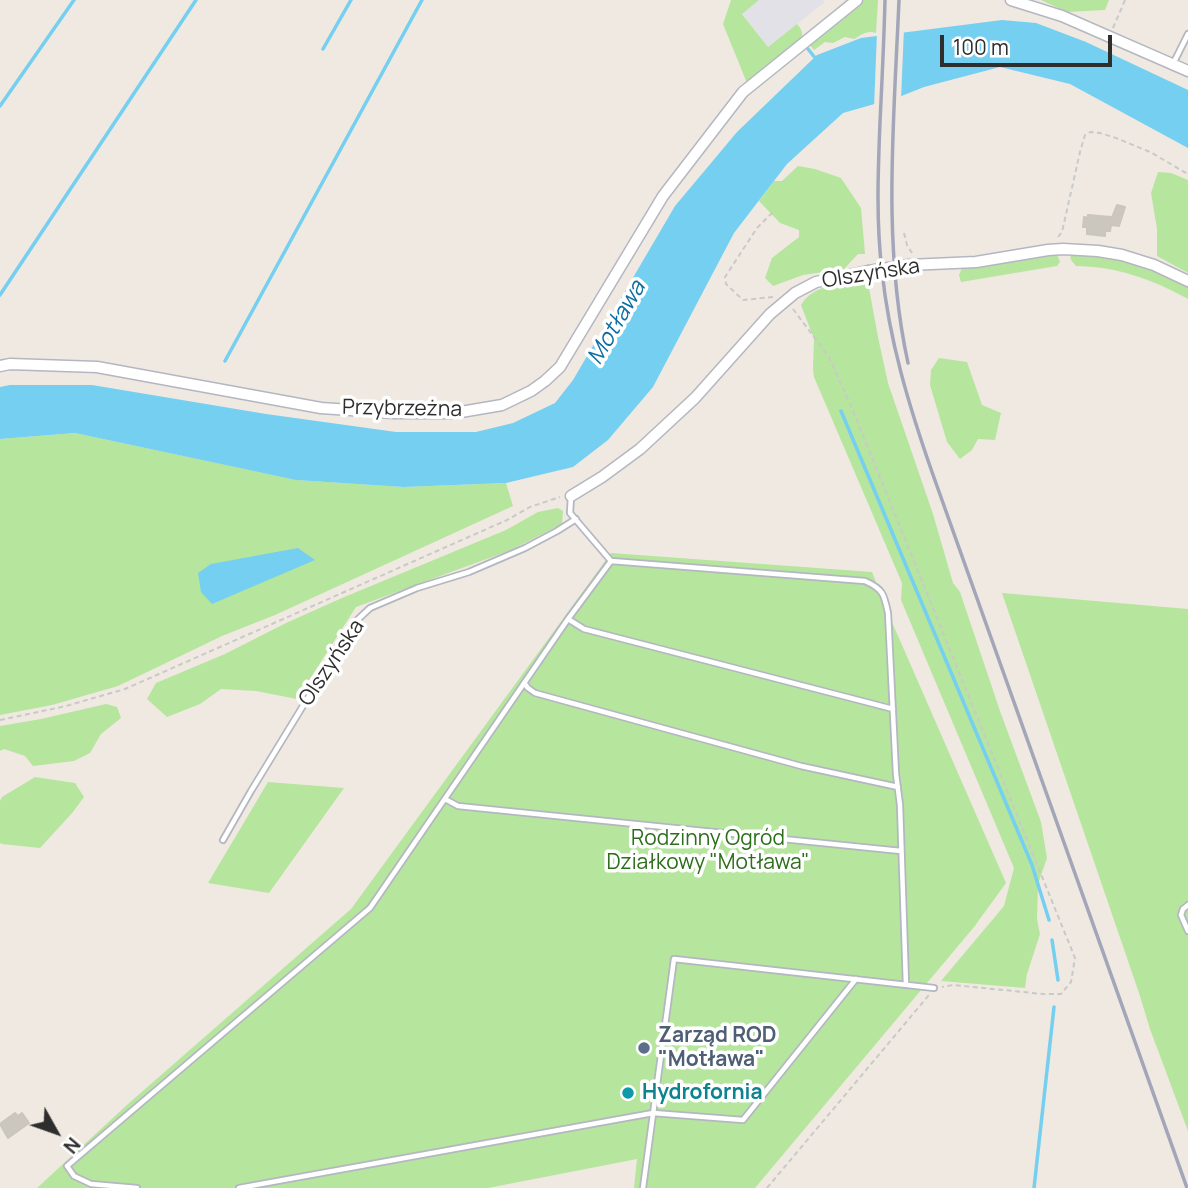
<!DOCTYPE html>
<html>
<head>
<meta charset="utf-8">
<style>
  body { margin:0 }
  #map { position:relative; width:1188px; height:1188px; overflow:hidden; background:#efe9e1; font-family:Manrope,sans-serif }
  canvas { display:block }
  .north { position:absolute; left:21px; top:1097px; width:70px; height:70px; -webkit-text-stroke:5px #fff; paint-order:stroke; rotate:130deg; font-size:19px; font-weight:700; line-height:28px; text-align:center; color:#2e2e2e }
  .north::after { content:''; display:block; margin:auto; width:24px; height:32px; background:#2e2e2e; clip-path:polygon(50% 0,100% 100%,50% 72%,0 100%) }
  .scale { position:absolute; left:940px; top:35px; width:172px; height:32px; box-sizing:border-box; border:4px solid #2e2e2e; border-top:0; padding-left:9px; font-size:21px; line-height:24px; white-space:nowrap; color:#2e2e2e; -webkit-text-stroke:5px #fff; paint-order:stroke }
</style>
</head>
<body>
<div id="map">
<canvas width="1188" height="1188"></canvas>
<div class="north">N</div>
<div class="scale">100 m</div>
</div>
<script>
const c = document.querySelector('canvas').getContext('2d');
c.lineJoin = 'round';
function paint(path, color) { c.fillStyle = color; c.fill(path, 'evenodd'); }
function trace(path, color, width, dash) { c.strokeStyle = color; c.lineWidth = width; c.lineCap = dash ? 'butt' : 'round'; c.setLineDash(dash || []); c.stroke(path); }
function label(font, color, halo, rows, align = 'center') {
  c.font = font + ' Manrope,sans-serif'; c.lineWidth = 7; c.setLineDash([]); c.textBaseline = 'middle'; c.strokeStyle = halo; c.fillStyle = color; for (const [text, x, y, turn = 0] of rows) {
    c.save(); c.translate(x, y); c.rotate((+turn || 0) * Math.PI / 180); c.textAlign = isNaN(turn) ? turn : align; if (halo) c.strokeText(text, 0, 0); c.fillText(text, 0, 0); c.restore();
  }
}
paint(new Path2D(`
  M 759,0 L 823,0 L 825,2 L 768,47 L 742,13 Z`), '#e3e1e8');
paint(new Path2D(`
  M 731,0 L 759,0 L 742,14 L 768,47 L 797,24 C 801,28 803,33 802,38 L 747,83 L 723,24 Z
  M 864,0 L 878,0 L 876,33 C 866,30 862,35 854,39 L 845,37 L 833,43 L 825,42 L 814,50 L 809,44 Z
  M 1041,0 L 1109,0 L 1105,10 L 1067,12 Z
  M 798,166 L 815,169 L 841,178 L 861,208 L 865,254 L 858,254 L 844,269 L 803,275 L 773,286 L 765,278 L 772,258 L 799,237 L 799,230 L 780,223 L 759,201 L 774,181 L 782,181 Z
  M 1158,172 L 1171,173 L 1188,180 L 1188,273 L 1157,256 L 1157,229 L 1151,193 Z
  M 1057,254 L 1060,262 L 1057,266 L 961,282 L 959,275 L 962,268 Z
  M 1070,254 C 1111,254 1152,266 1188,286 L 1188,299 C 1154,280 1116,266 1076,266 L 1071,260 Z
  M 867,277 L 878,337 L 888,383 L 933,514 L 953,583 L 960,592 L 1000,711 L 1041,822 L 1047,858 L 1038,884 L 1037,919 L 1040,934 L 1027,974 L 1025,988 L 941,981 L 1004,906 L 1014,868 L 901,600 L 902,583 L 814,377 L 813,369 L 814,339 L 801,305 C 813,284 846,282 867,277 Z
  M 939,358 L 967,362 L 982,405 L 1001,413 L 995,440 L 978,439 L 972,450 L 960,459 L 947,442 L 930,385 L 931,370 Z
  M 75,433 L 297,480 L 403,487 L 506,483 L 513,506 L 275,615 L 222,636 L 118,686 L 52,705 L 0,715 L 0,439 Z
  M 558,508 L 563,511 L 562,524 L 511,550 L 356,607 L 297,699 L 256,691 L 221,689 L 200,704 L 167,717 L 147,699 L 156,683 L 225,654 L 286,623 L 342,598 L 506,530 L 538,512 Z
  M 611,553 L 872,572 L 888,613 L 1006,883 L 974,927 L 755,1188 L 634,1188 L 637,1159 L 488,1188 L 37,1188 L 128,1104 L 351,909 Z
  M 1002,593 L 1188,609 L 1188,1131 L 1150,1029 L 1139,993 Z
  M 106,704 L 117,707 L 121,718 L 101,734 L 90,753 L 74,761 L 33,766 L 25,756 L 4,749 L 0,751 L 0,726 L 41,719 Z
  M 35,777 L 75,783 L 84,797 L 73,812 L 40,848 L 2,844 L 0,843 L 0,801 L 2,797 Z
  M 268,782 L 344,788 L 269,893 L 208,883 Z`), '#b6e59e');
paint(new Path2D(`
  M 1002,20 L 1036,23 L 1086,42 L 1188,90 L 1188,148 L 1070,84 L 1000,67 L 924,87 L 899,97 L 843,113 L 787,164 L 734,233 L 653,387 L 608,440 L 573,467 L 506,483 L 403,487 L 296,480 L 75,433 L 0,439 L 0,387 L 10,385 L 92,385 L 266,414 L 396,432 L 476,432 L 513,423 L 555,403 L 573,380 L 675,206 L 737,132 L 817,55 L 861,38 Z
  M 298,548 L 315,560 L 212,604 L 201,592 L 198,573 L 211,564 Z`), '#75cff0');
paint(new Path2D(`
  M 904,28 L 901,100 L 874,108 L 877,32 Z`), '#efe9e1');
trace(new Path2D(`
  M 323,49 L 351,0
  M 808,49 L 816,59
  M 0,106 L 74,0
  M 0,295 L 196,0
  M 225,361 L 422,0
  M 841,411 L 1032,865 L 1049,920
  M 1052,940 L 1058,980
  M 1034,1188 L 1054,1007`), '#75cff0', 3.5);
const building = new Path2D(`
  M 1117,205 L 1125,207 L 1119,226 L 1111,225 L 1110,231 L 1105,231 L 1105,236 L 1087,234 L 1087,227 L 1083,227 L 1084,217 L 1088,218 L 1088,215 L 1111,217 L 1111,220 Z
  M 15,1113 L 18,1116 L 22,1113 L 29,1123 L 8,1138 L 0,1124 Z`);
paint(building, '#cbc7bf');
trace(building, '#cbc5ba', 2);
const lane = new Path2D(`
  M 1173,64 L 1188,34
  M 571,497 L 570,513 L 611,561 L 865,581 C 883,589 884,594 888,613 L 896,774 L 900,805 L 906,985
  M 568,619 L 584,629 L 893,709
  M 524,683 L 528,688 L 535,693 L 801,766 L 898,787
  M 445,799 L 458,806 L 901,851
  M 223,840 L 251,791 L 353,624 L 370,608 L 417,588 L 469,572 L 525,548 L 557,531 L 576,519
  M 1188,905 L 1183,909 L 1181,915 L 1188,931
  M 137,1188 L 91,1184 L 74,1176 L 67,1166 L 370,908 L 568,619 L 611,561
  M 239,1188 L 653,1113 L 743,1120 L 856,979
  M 643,1188 L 674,959 L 934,988`);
const street = new Path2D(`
  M 1011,0 L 1062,16 L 1188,71
  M 0,366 L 10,364 L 97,367 L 321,408 L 394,413 L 455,413 L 502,405 L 531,391 L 545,381 L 560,367 L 663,196 L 743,92 L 857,0
  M 571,496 L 602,477 L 640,449 L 695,398 L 770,314 L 795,293 L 816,282 L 868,271 L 909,265 L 976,262 L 1048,250 L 1063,249 L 1098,251 L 1122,255 L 1154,265 L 1188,281`);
trace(lane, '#b4b7c1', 8);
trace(street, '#b4b7c1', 13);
trace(new Path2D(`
  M 1113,28 L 1125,0
  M 904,233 L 907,245 L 912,253
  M 1058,237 L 1062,232 L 1080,152 L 1085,135 L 1090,132 L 1100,133 L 1116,138 L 1150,152 L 1188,174
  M 773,297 L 743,300 L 726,284 L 725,277 L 757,228 L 775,210
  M 793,309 L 829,357 L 851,406 L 1075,958 L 1071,982 L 1061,994 L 1043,994 L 953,985 L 942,987
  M 0,720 L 66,706 L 125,689 L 507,520 L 530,507 L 560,497
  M 767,1188 L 929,995`), '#c9c9c9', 2, [5, 3.5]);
trace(lane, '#fff', 4.5);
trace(street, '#fff', 10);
trace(new Path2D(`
  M 885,0 C 884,41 882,81 880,122 C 878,172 876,222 882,271 C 889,340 909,406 932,472 L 1187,1188
  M 899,0 C 894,121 882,244 908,363`), '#a3a6b8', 3.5);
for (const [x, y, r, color] of [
  [644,1048,7,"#5c6f8a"],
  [628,1093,7,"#0f9aa8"]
]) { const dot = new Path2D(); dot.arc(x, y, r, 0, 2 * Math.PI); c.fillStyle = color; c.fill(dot); trace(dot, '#fff', 2.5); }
label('21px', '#2e2e2e', '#fff', [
  ["Olszyńska",871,274,-9],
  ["Przybrzeżna",402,409,1],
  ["Olszyńska",332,663,-56]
]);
label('21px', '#2c6e1b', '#fff', [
  ["Rodzinny Ogród",708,839],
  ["Działkowy \"Motława\"",708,863]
]);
label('bold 21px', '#4e5e75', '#fff', [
  ["Zarząd ROD",658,1036],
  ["\"Motława\"",658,1060]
], 'left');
label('bold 21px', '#0d838f', '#fff', [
  ["Hydrofornia",642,1093]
], 'left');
label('italic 23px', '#0d6fa3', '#fff', [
  ["Motława",617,323,-60]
]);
</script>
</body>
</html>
